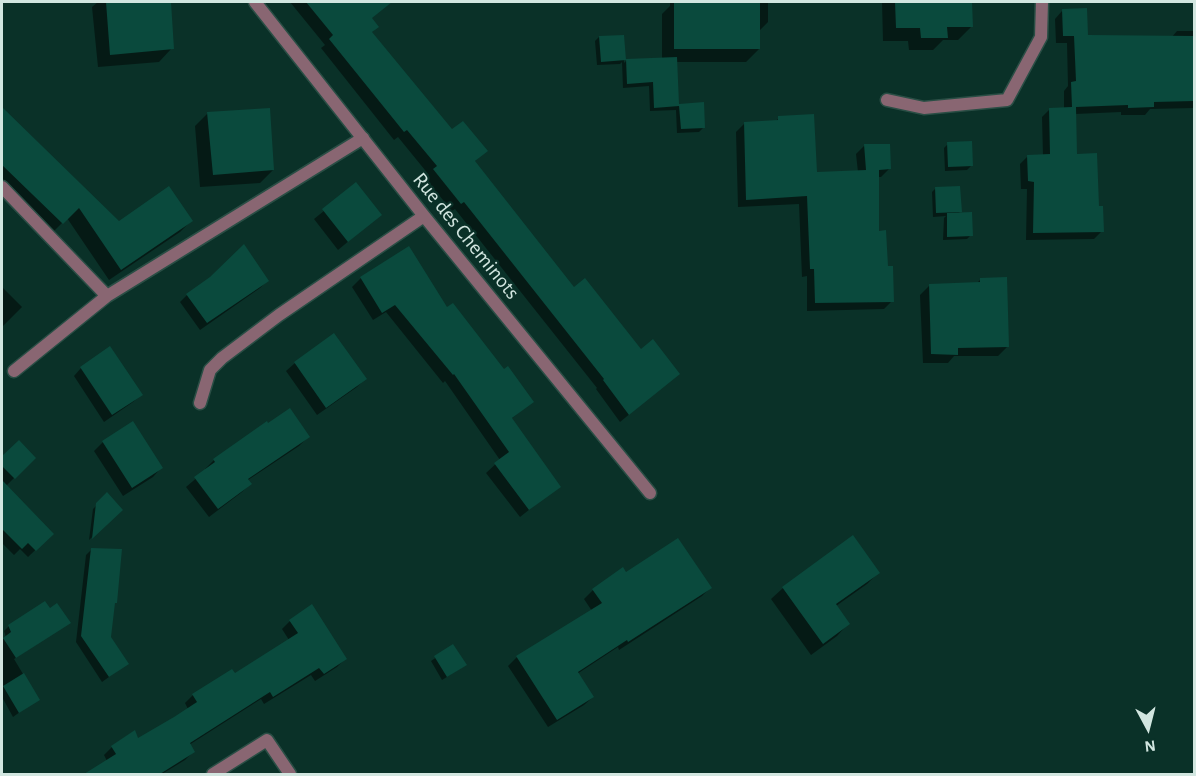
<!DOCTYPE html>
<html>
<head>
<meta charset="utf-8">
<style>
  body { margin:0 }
  #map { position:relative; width:1196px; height:776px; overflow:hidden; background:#0a3128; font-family:"Alegreya Sans",sans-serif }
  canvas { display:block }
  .frame { position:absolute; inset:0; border:3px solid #d2e6e0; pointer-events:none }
  .north { position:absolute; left:1118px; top:698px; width:60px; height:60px; -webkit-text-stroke:4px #0a3128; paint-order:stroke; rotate:173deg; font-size:16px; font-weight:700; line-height:24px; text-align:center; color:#d2e6e0 }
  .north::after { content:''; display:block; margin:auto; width:21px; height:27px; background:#d2e6e0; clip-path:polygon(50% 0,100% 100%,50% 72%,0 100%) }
</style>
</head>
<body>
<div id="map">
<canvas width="1196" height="776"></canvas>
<div class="frame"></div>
<div class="north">N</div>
</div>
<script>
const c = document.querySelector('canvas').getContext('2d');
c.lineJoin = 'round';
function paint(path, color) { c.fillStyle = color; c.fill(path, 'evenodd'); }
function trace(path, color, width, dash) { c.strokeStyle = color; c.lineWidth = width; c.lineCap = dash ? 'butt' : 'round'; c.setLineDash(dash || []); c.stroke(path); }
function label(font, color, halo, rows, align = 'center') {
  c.font = font + ' "Alegreya Sans",sans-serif'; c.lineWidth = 4.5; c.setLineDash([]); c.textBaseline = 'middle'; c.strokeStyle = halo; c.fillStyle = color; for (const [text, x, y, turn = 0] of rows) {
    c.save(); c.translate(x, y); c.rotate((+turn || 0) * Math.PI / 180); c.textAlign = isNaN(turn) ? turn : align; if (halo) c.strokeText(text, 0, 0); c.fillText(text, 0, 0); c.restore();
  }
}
paint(new Path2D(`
  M 98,2 L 169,2 L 172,48 L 159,62 L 98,67 L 92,7 Z
  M 290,2 L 358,2 L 377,27 L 371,33 L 452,131 L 486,151 L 474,162 L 574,289 L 641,351 L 678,374 L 620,422 L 596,389 L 597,388 L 455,209 L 452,211 L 425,178 L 429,175 L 398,137 L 394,140 L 321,48 L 325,45 Z
  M 670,2 L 768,2 L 768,22 L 759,31 L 759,49 L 746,62 L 676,62 L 678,106 L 702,104 L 703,128 L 699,132 L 677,133 L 676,110 L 650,111 L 649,86 L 623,88 L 622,62 L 620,64 L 597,65 L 595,41 L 599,37 L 623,36 L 624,63 L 626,61 L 662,59 L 662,14 L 670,6 Z
  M 873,2 L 959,2 L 971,27 L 958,40 L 943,40 L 933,50 L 909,50 L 908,41 L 883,41 L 882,2 Z
  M 1062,11 L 1087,37 L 1171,38 L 1177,31 L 1194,31 L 1194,108 L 1150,109 L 1145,115 L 1121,115 L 1121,112 L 1075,114 L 1075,155 L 1097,207 L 1102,231 L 1094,239 L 1026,240 L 1027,189 L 1021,189 L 1020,164 L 1028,156 L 1043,156 L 1042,117 L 1050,109 L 1064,108 L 1064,91 L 1068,86 L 1067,43 L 1056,43 L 1055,19 Z
  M 2,110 L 119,223 L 191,221 L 180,232 L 109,280 L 67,218 L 51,234 L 2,186 Z
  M 208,113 L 273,170 L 260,183 L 200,187 L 195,126 Z
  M 779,118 L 815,174 L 858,172 L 856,154 L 864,146 L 889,169 L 881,177 L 878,177 L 877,232 L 887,268 L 892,301 L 884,309 L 807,311 L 807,276 L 802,277 L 799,204 L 738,207 L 736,132 L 744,124 L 775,122 Z
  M 948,144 L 971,166 L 967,170 L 945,171 L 944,148 Z
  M 356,185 L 380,215 L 338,250 L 314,219 Z
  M 936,188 L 960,212 L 958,214 L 971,235 L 967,239 L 943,240 L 944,218 L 946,216 L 933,217 L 932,192 Z
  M 409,248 L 447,310 L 532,402 L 511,419 L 559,486 L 520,517 L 486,473 L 500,460 L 445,381 L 443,383 L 386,312 L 373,320 L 352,287 L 361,278 Z
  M 981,279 L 1007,347 L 998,356 L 954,356 L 948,363 L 923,363 L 920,295 L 929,286 L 976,284 Z
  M 267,281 L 260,288 L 200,330 L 180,302 L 187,295 Z
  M 2,287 L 22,307 L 2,327 Z
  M 295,363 L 365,379 L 357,387 L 317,415 L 286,371 Z
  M 81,368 L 141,395 L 133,402 L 104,422 L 74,376 Z
  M 132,423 L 161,468 L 153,477 L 123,496 L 94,451 L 103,442 Z
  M 308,437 L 299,446 L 248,480 L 250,484 L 242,492 L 209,517 L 186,487 L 206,470 L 205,469 L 214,460 Z
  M 18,442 L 34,458 L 6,486 L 52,534 L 28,557 L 20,549 L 14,555 L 2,543 L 2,458 Z
  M 107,495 L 121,510 L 89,540 L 93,509 Z
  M 853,537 L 878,573 L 867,584 L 836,606 L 848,624 L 837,636 L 811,655 L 771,599 L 783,588 Z
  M 92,549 L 109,637 L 127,664 L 102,682 L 76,642 L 86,555 Z
  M 626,574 L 710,588 L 702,596 L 619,650 L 618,647 L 577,674 L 593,697 L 584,705 L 548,727 L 508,666 L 517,657 L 592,611 L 584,599 L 593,590 Z
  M 49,610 L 69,623 L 14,659 L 38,699 L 13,717 L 2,697 L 2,640 L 6,637 L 4,631 L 9,626 Z
  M 290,621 L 345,659 L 337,667 L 315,681 L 311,675 L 264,704 L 261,699 L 189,745 L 193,752 L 185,760 L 162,774 L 87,774 L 107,761 L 104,755 L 112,747 L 137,740 L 188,709 L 185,703 L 193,695 L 234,675 L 289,640 L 282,629 Z
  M 453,646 L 466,665 L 442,680 L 431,661 Z`), '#0007');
paint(new Path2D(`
  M 106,2 L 171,2 L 174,49 L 110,55 Z
  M 306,2 L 392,2 L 372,18 L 379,27 L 372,32 L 452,129 L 463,121 L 488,151 L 475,161 L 574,287 L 585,278 L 641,349 L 653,339 L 680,374 L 629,415 L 603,380 L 604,379 L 464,202 L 461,204 L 433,169 L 437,166 L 407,130 L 404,132 L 329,39 L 333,35 Z
  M 674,2 L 760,2 L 760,49 L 674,49 Z
  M 895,2 L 972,2 L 973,27 L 947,27 L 948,38 L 921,38 L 920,28 L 896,28 Z
  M 1087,8 L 1088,35 L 1194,36 L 1194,101 L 1154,102 L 1154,107 L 1128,108 L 1128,105 L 1076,107 L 1077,154 L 1097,153 L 1099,206 L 1103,206 L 1104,232 L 1033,233 L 1034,182 L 1028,181 L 1027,155 L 1050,154 L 1049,108 L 1072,107 L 1071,82 L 1076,81 L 1074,36 L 1063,36 L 1062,9 Z
  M 624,35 L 626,60 L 601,62 L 599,36 Z
  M 677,57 L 679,104 L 704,102 L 705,128 L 681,129 L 679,106 L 654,108 L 653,82 L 627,84 L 626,59 Z
  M 2,107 L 119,221 L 169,186 L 193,221 L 121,270 L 79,208 L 63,224 L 2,165 Z
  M 270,108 L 274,170 L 213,175 L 207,112 Z
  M 814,114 L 817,172 L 866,170 L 864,144 L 890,144 L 891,169 L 879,170 L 879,231 L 886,230 L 888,266 L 893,266 L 894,302 L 815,303 L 814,269 L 810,269 L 807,196 L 746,200 L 744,122 L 778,120 L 778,116 Z
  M 972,141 L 973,166 L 948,167 L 947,142 Z
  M 356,182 L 382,215 L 348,242 L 322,209 Z
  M 960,186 L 962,212 L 936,213 L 935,187 Z
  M 972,212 L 973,236 L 947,237 L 947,213 Z
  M 244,244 L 269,281 L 207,323 L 186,294 L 210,277 Z
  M 409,246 L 447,307 L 453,303 L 504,369 L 508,366 L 534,402 L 512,418 L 561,487 L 529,510 L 494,463 L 509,452 L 454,374 L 453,375 L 395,305 L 382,313 L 360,277 Z
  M 1007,277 L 1009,347 L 958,348 L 958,355 L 931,354 L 929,284 L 980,282 L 980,278 Z
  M 334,333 L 367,379 L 326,408 L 294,362 Z
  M 110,346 L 143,395 L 112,415 L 80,367 Z
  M 290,408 L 310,437 L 248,479 L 252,484 L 218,509 L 194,477 L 215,462 L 213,459 L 267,421 L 268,423 Z
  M 133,421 L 163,468 L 132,488 L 102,441 Z
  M 19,440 L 36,458 L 15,479 L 2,466 L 2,456 Z
  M 2,480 L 54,534 L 36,551 L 28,543 L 22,549 L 2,529 Z
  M 107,492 L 123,510 L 92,539 L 96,503 Z
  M 853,535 L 880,573 L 836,604 L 850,624 L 823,644 L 782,587 Z
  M 678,538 L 712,588 L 628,642 L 627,640 L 578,672 L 594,697 L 557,720 L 516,656 L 602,603 L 592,589 L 623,567 L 626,572 Z
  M 91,548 L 122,549 L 117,603 L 115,603 L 111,637 L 129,664 L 109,677 L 81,636 Z
  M 45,601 L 50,608 L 57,603 L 71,623 L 16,658 L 3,638 L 11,632 L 8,625 Z
  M 312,604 L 347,659 L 324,674 L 319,668 L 273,697 L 270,692 L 190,743 L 195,752 L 160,774 L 84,774 L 116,754 L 111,746 L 135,730 L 138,738 L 174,717 L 197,702 L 192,694 L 232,669 L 235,673 L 298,633 L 289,620 Z
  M 453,644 L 467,665 L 447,677 L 434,656 Z
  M 24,673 L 40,700 L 19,713 L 3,686 Z`), '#0a4a3d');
const lane = new Path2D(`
  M 2,187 L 107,296
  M 14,371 L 107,296 L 363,138`);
const street = new Path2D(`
  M 255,2 L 424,216 L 650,493
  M 887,100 L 924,108 L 1007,100 L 1041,37 L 1042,2
  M 200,403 L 210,370 L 222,358 L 279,315 L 424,216
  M 213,774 L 267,740 L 290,774`);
trace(lane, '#2a4e45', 15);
trace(street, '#2a4e45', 15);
trace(lane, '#896672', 12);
trace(street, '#896672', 12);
label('21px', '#d2e6e0', '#0a3128', [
  ["Rue des Cheminots",466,236,51]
]);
</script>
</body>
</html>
